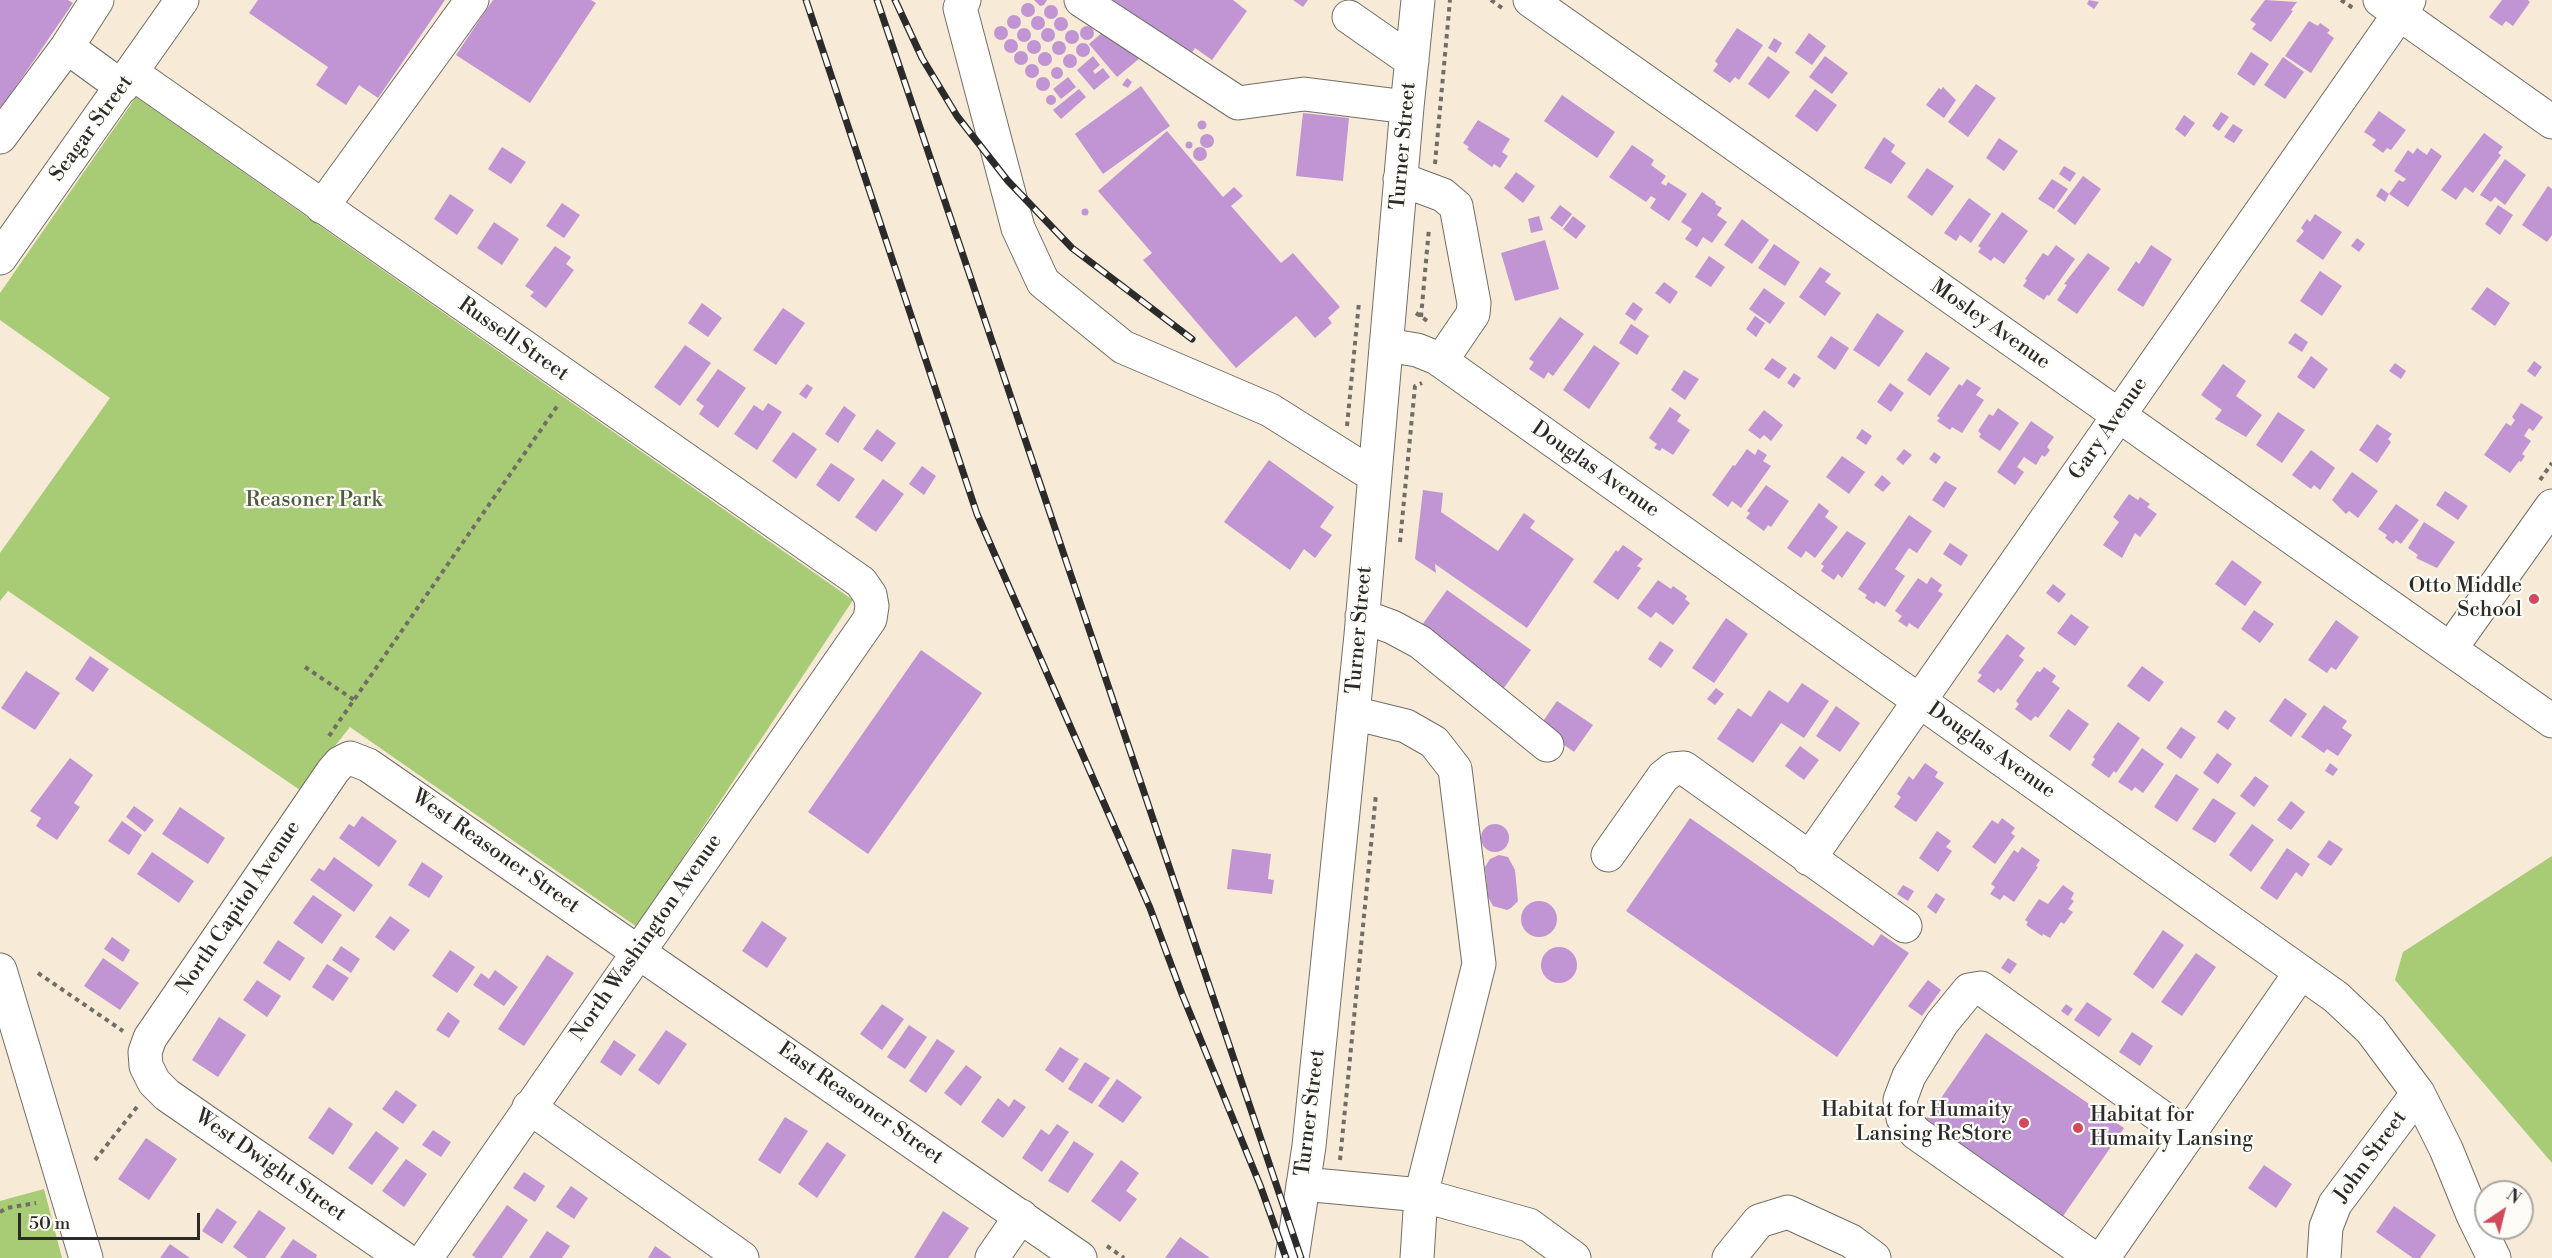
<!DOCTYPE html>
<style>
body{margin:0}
#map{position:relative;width:2552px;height:1258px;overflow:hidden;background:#f7ead7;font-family:"Libre Bodoni",serif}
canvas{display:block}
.north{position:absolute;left:2474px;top:1180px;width:60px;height:60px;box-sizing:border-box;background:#fdfcf7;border:2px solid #a9a8a5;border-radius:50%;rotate:35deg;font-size:16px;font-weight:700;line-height:24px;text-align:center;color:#2b2b2b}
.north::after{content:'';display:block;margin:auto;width:21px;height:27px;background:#d1495b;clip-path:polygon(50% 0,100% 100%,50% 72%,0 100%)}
.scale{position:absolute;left:18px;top:1213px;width:182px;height:27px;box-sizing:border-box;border:3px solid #2b2b2b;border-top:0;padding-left:8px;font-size:18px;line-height:21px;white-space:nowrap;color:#2b2b2b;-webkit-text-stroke:4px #fdfcf7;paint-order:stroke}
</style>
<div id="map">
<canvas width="2552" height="1258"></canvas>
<div class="north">N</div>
<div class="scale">50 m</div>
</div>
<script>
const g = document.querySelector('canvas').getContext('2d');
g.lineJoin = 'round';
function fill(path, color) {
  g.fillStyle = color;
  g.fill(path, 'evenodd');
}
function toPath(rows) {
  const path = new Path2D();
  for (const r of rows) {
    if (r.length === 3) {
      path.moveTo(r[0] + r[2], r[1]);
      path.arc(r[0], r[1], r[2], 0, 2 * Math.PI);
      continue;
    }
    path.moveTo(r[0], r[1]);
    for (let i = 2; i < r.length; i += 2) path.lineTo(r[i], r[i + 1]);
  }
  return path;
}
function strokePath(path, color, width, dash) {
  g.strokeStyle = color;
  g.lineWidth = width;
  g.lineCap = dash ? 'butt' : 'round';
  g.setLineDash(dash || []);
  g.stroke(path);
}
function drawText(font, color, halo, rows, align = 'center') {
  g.font = font + ' "Libre Bodoni",serif';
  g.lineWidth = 4.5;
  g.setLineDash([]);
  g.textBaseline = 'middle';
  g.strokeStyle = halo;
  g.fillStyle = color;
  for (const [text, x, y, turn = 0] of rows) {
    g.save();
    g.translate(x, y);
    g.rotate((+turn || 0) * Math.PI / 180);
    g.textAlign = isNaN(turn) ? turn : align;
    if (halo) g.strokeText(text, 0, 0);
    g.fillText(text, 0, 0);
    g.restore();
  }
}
fill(toPath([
 [136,97,853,600,637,927,350,727,300,790,8,591,0,601,0,553,110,398,0,320,0,293],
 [2552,856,2552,1163,2395,980,2403,952],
 [44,1189,62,1258,0,1258,0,1201]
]), '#a8cb75');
fill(toPath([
 [0,0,68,0,73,3,0,110],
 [258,0,445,0,378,98,359,85,346,105,316,85,328,67,249,13],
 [493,0,591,0,596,3,530,103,456,55],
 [1034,0,1047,0,1044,5,1040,6],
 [1109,0,1233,0,1247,11,1212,60,1195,48,1189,57],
 [1293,0,1308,0,1303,7],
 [2089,0,2099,2,2094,9,2087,4],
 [2265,0,2297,2,2291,10,2293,11,2271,42,2252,29,2256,24,2250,20],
 [2502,0,2528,0,2530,2,2513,26,2506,21,2502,26,2489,17],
 [1028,10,7],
 [1051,12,7],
 [1014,22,7],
 [1038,23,7],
 [1061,24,7],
 [2309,21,2318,26,2320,23,2330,30,2327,33,2334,38,2311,73,2285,56],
 [1111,25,1140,58,1117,77,1089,44],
 [1001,33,7],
 [1087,33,7],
 [1737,28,1763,45,1739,80,1735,77,1730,83,1713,71,1718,64,1715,61],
 [1048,35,7],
 [1024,35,7],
 [1072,37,7],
 [1809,33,1826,46,1812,65,1795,53],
 [1774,38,1782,43,1776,53,1768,48],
 [1011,46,7],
 [1034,47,7],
 [1059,48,7],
 [1083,50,7],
 [1021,58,7],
 [2251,52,2269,64,2254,86,2237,74],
 [1045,59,7],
 [1070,61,7],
 [1093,56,1100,65,1093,71,1095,74,1103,68,1110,77,1094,90,1077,70],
 [1768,56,1790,72,1769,99,1748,84],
 [1825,56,1848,73,1832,94,1809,77],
 [2283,57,2304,72,2285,99,2264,85],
 [1032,71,7],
 [1057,73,6],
 [1068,77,1076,87,1061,99,1053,89],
 [1043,84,7],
 [1127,78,1132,82,1128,88,1122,85],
 [1976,84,1996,98,1968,137,1948,122],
 [1141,86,1170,126,1103,174,1075,134],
 [1943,87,1956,100,1944,118,1926,105,1939,88,1941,90],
 [1079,89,1086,97,1061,119,1053,110],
 [1815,89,1837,105,1817,132,1795,116],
 [1562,95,1615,132,1597,158,1544,121],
 [1051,100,5],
 [2379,111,2406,130,2391,150,2387,148,2383,153,2372,145,2376,140,2364,132],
 [2221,112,2229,117,2219,131,2212,126],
 [1303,113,1349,118,1343,181,1296,176],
 [2184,115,2195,123,2185,137,2175,129],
 [1478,120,1510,139,1502,152,1508,156,1500,168,1494,164,1492,167,1467,149,1469,147,1463,143],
 [1202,125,4.5],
 [2233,124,2243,130,2234,143,2224,137],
 [1167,131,1223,197,1234,187,1243,196,1231,206,1281,263,1293,253,1340,307,1328,318,1332,323,1315,338,1296,316,1236,368,1143,260,1152,253,1098,191],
 [2484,133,2503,147,2498,153,2501,155,2473,193,2465,187,2456,200,2441,190],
 [1207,141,7],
 [1884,137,1895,145,1891,152,1906,163,1891,184,1864,168],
 [1999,138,2018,151,2004,171,1986,158],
 [1189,145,3.5],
 [1632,145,1654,160,1651,165,1666,176,1661,183,1666,186,1668,182,1687,194,1669,221,1650,208,1656,199,1651,196,1646,202,1609,177],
 [502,147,526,162,511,184,488,169],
 [1200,154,7],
 [2417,148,2427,155,2431,148,2442,156,2408,207,2389,194,2385,202,2376,196,2381,188,2389,194,2399,180,2403,182,2406,179,2394,171,2408,150,2413,154],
 [2505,159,2526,175,2505,205,2495,197,2491,202,2480,195],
 [2064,166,2076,173,2070,182,2059,174],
 [1927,168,1954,186,1932,216,1907,197],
 [1516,172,1535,186,1523,203,1504,188],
 [2083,176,2101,189,2075,225,2057,211],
 [2052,179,2068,189,2054,209,2038,199],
 [2548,186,2552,189,2552,235,2547,242,2522,225],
 [1702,192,1716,202,1715,204,1722,208,1717,215,1727,222,1712,243,1703,237,1697,247,1685,239,1692,229,1681,222],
 [450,194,474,210,457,235,434,219],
 [1969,198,1991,214,1971,243,1960,235,1956,241,1944,233],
 [562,203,580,215,564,238,546,226],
 [1560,205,1572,214,1562,227,1550,218],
 [2498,205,2513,215,2500,235,2485,224],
 [1085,212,3.5],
 [2002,212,2028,231,2004,264,1994,257,1991,261,1978,252,1981,248,1978,246],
 [2315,214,2342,232,2323,260,2296,241,2304,231,2301,228,2307,219,2310,222],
 [1539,216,1543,230,1531,233,1528,219],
 [1573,216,1586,226,1576,239,1563,229],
 [1742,219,1769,240,1752,264,1724,245],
 [494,222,519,239,502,265,477,248],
 [2357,238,2365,244,2359,252,2351,246],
 [1545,240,1559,289,1515,301,1501,253],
 [1774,244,1800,262,1785,286,1758,268],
 [2056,245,2075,259,2049,296,2047,295,2044,300,2023,286,2027,280,2025,279,2043,253,2048,256],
 [2151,245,2172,259,2143,307,2117,290,2136,261,2139,264],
 [555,246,571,257,566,264,574,270,546,308,530,296,534,292,525,286],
 [2088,253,2110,268,2077,314,2057,300,2067,285,2064,284],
 [1709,256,1725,267,1711,287,1695,277],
 [1820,267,1831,274,1825,282,1841,293,1825,316,1799,297],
 [2320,271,2342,286,2322,316,2300,301],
 [1664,282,1678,292,1670,304,1655,293],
 [2487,287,2510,303,2495,326,2471,309],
 [1764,288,1785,303,1770,324,1749,309],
 [1633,302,1643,309,1635,321,1625,314],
 [702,303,722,318,708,337,688,323],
 [783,308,805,323,776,365,753,350],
 [1877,313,1904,331,1879,367,1853,350],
 [1755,316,1765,323,1756,337,1746,329],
 [1560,317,1584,334,1553,376,1548,372,1544,379,1529,369,1534,362,1529,359],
 [1631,324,1649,336,1637,355,1619,343],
 [2295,333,2308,342,2302,352,2288,343],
 [1831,336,1849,348,1835,370,1817,357],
 [685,345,711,363,680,406,654,387],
 [1594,345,1620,363,1589,409,1563,390],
 [1926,352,1950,368,1930,396,1907,380],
 [2311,356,2328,369,2314,389,2297,377],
 [1772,358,1787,368,1779,379,1764,369],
 [2534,361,2542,367,2535,377,2527,371],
 [2395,363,2406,371,2401,379,2389,371],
 [2223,364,2246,381,2236,396,2262,415,2246,437,2215,419,2222,410,2201,395],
 [718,369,746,388,718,428,699,414,704,406,696,400],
 [1684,370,1699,379,1685,400,1671,390],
 [1794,373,1801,378,1794,388,1787,383],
 [1967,379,1981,388,1976,395,1984,400,1962,433,1952,427,1950,430,1937,421,1940,418,1937,416,1959,384,1962,386],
 [1890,383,1904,393,1891,412,1877,402],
 [807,384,813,388,806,399,799,394],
 [768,403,782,412,757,450,734,434,754,405,763,411],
 [2521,403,2543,417,2533,431,2529,428,2524,436,2531,441,2522,454,2525,456,2521,462,2519,461,2510,473,2484,455,2506,423,2511,426,2515,420,2512,417],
 [844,406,856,415,838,443,825,434],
 [1670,407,1681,415,1677,421,1690,430,1673,455,1662,448,1660,451,1654,448,1657,444,1649,438],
 [1998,408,2019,423,2000,451,1979,437,1981,434,1978,431,1989,414,1993,416],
 [1764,410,1783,425,1771,441,1764,435,1760,439,1748,430],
 [2278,412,2305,430,2282,463,2256,445],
 [2031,421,2054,437,2047,447,2050,450,2045,457,2042,455,2036,465,2024,457,2017,467,2024,472,2015,485,1997,472],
 [2377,424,2392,434,2388,439,2391,442,2377,463,2359,450],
 [877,429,896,443,882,462,863,449],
 [1862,429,1872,436,1866,445,1856,438],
 [793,432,817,449,796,479,772,461],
 [1747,449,1755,455,1758,449,1767,455,1763,461,1771,466,1741,508,1732,501,1728,507,1712,495,1733,465,1735,466],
 [1904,449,1912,455,1903,465,1896,459],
 [2311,450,2335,468,2320,490,2314,485,2311,489,2292,475],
 [1934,452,1941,457,1936,464,1929,459],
 [1842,456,1865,472,1849,494,1826,477],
 [1269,460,1334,507,1320,527,1332,535,1315,558,1304,549,1290,570,1224,522],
 [831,463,855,479,839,502,816,485],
 [922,466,936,476,924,495,909,484],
 [2352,472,2378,491,2358,518,2349,511,2346,514,2332,500],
 [1882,475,1891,483,1883,492,1874,485],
 [883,479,904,494,876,532,855,517],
 [1945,481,1957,488,1944,508,1932,500],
 [1766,485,1789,501,1771,527,1768,525,1764,531,1746,518,1750,513,1747,511],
 [1423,490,1443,493,1441,512,1498,551,1524,513,1535,521,1530,528,1574,559,1527,628,1435,564,1436,573,1415,559],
 [2445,491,2468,506,2458,520,2436,505],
 [2129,494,2138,500,2140,497,2150,504,2147,507,2157,514,2140,537,2135,533,2122,558,2103,545,2119,522,2113,517],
 [1819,503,1829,511,1825,517,1838,527,1815,558,1806,551,1801,558,1787,548],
 [2396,504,2419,520,2401,544,2396,540,2393,544,2385,538,2387,535,2378,529],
 [1909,515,1932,531,1917,553,1909,548,1895,569,1905,576,1885,607,1876,601,1874,604,1865,598,1867,595,1858,589],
 [2424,522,2455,542,2437,568,2416,558,2418,555,2408,548],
 [1847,531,1866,543,1842,578,1838,574,1834,580,1821,571,1824,566,1821,564],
 [1950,543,1968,555,1961,566,1943,554],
 [1623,545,1643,559,1637,566,1641,568,1618,600,1593,582,1616,550,1618,552],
 [2232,560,2262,582,2245,606,2215,584],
 [1931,577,1942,585,1938,591,1943,594,1918,629,1909,623,1907,627,1898,621,1902,616,1895,611,1918,578,1927,584],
 [1658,580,1671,589,1673,586,1687,596,1685,599,1690,603,1673,625,1656,612,1651,618,1637,608],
 [2053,584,2066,594,2059,603,2046,593],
 [1447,590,1531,650,1501,692,1417,632],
 [2254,610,2274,624,2260,643,2241,629],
 [2071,614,2089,627,2075,646,2057,633],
 [1726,618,1748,634,1714,683,1692,668],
 [2336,620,2359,637,2336,670,2331,667,2327,673,2308,660],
 [2007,634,2025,648,2019,656,2024,660,2001,691,1998,688,1994,693,1977,681,1982,675,1978,673],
 [1660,641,1674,650,1661,668,1648,659],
 [921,650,982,693,868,854,808,812],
 [90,656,109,669,93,692,75,679],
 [2142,666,2164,682,2149,702,2127,686],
 [2044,667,2056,676,2052,682,2060,688,2038,718,2035,716,2031,721,2015,709,2019,704,2016,701,2037,671,2040,672],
 [26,671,60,693,35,730,1,708],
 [1802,683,1829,701,1804,738,1781,723,1753,763,1717,739,1738,708,1751,717,1769,690,1788,703],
 [1716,688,1724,694,1715,705,1707,699],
 [2285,698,2307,714,2291,737,2269,721],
 [1557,701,1593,725,1574,752,1539,727],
 [2324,705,2347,721,2342,728,2352,735,2338,756,2327,749,2324,753,2301,737],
 [1836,706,1860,723,1840,752,1816,736],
 [2068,709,2089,724,2070,751,2049,736],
 [2225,710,2236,718,2228,730,2217,722],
 [2118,722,2140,738,2116,773,2114,771,2109,778,2091,765,2095,759,2093,757],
 [2181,727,2196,737,2181,759,2166,748],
 [1800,746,1819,760,1804,780,1785,766],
 [2142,748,2164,764,2143,793,2135,787,2132,791,2118,782],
 [2217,753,2232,764,2218,784,2203,773],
 [70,758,93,775,74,803,80,807,57,840,36,826,41,818,30,811],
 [1925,763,1938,772,1935,777,1944,783,1916,822,1894,807,1901,797,1897,794,1909,776,1913,780],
 [2330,763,2338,769,2333,776,2325,771],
 [2176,774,2199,789,2177,822,2154,807],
 [2255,776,2269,786,2254,807,2240,796],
 [2213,798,2236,813,2215,843,2192,829],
 [2291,801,2305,812,2291,830,2277,820],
 [134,806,154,820,145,832,126,817],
 [180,807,225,838,208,864,162,834],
 [362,816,397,841,379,867,339,838,349,824,354,827],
 [1690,818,1873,946,1881,934,1909,953,1837,1057,1626,911],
 [2002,818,2015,828,2011,833,2015,836,1995,864,1972,847,1992,820,1998,824],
 [122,821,142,835,129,855,108,841],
 [1495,838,14],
 [2252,824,2274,840,2251,872,2229,855],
 [1937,831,1951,841,1946,847,1952,851,1938,872,1919,858],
 [2329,840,2343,849,2331,866,2317,857],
 [2022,847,2040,860,2036,866,2038,867,2014,902,2004,895,2000,900,1990,894,1995,887,1991,884,2014,850,2018,853],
 [2287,848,2310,864,2302,877,2296,872,2277,900,2260,888],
 [1232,849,1271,854,1268,879,1274,880,1272,894,1227,889],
 [152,852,194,881,179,903,137,874],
 [1499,855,1508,857,1515,870,1518,901,1511,908,1507,910,1493,906,1488,897,1485,867,1490,859],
 [334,857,373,885,354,912,310,880,319,868,324,871],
 [422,862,443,876,429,898,408,885],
 [1903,885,1914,891,1908,901,1897,894],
 [2063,885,2074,893,2071,899,2074,901,2068,909,2073,912,2064,924,2061,922,2050,938,2043,934,2042,936,2026,925,2028,922,2025,920,2039,899,2048,904],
 [1936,893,1945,899,1936,914,1927,907],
 [313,895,342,915,322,944,293,923],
 [1539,919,18],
 [390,916,410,930,394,951,375,937],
 [762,921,787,938,767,968,742,951],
 [2163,930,2184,945,2153,989,2133,974],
 [112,937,130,950,123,962,104,949],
 [278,940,305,958,290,981,263,963],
 [341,946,360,959,351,973,332,960],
 [1559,965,18],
 [450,950,475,967,457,993,432,976],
 [2196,953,2216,967,2182,1016,2161,1002],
 [547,955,574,973,524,1046,498,1029],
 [103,958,139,983,120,1010,84,986],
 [2008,958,2017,964,2010,974,2001,968],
 [327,964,349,978,333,1001,312,987],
 [495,970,518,987,504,1006,473,985,481,973,489,979],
 [257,980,281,996,267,1017,243,1000],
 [1928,980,1941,990,1922,1016,1908,1006],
 [2087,1002,2112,1019,2099,1037,2074,1020],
 [882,1004,904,1019,882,1050,860,1034],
 [2066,1004,2073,1009,2068,1016,2061,1011],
 [448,1012,460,1021,449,1038,436,1030],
 [219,1017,246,1035,218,1077,192,1060],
 [909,1025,927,1037,905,1069,887,1057],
 [666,1030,687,1044,659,1085,638,1070],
 [2132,1032,2153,1046,2140,1066,2119,1052],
 [1986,1033,2124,1128,2061,1219,1923,1124],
 [937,1039,955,1051,926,1093,909,1081],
 [614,1040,636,1055,621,1076,600,1062],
 [1060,1047,1079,1059,1063,1083,1045,1070],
 [1085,1062,1110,1078,1092,1104,1068,1089],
 [966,1065,982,1077,961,1106,944,1093],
 [1117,1079,1142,1097,1123,1123,1098,1106],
 [396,1090,417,1105,403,1124,382,1109],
 [998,1098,1009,1107,1014,1099,1026,1107,1003,1138,981,1122],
 [329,1107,353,1124,333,1155,308,1138],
 [785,1117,808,1131,780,1174,758,1160],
 [1057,1124,1069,1132,1042,1172,1022,1158,1041,1129,1049,1135],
 [433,1130,451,1142,441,1157,422,1145],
 [376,1131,399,1148,372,1185,348,1168],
 [146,1138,177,1159,149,1200,118,1179],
 [1074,1141,1094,1154,1068,1193,1048,1181],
 [827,1142,846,1155,817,1198,798,1184],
 [406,1159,427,1174,404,1207,382,1191],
 [1121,1160,1139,1173,1126,1191,1137,1199,1120,1222,1091,1201],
 [2264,1165,2292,1184,2276,1208,2248,1188],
 [524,1172,545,1186,535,1202,513,1188],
 [571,1186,588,1198,574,1219,556,1207],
 [507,1205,528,1220,502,1258,476,1258,472,1255],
 [2394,1206,2436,1235,2420,1258,2413,1258,2376,1232],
 [217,1208,237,1222,222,1244,202,1231],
 [259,1210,286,1228,265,1258,248,1258,233,1247],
 [943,1211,969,1228,948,1258,914,1258],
 [547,1231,570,1246,562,1258,529,1258],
 [1180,1237,1210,1258,1165,1258],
 [293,1239,317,1255,316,1258,280,1258],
 [170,1244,190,1258,160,1258],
 [655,1246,672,1258,648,1258]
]), '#c195d3');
const minor = toPath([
 [964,0,960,8,1018,228,1043,282,1123,347,1270,410,1373,475],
 [1081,0,1238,103,1304,94,1407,107],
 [1530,0,2552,721],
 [2380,0,2552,122],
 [1349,17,1412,61],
 [67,47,97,0],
 [132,73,861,582,870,595,872,606,870,619,426,1258],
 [0,137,67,47,122,87],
 [1400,179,1443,195,1456,206,1474,303,1473,314,1441,361],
 [322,207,472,0],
 [0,258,182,0],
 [1386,345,1417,350,1437,358,2336,997,2371,1030,2418,1093,2446,1149,2473,1215,2494,1258],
 [1362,616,1392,627,1420,642,1547,745],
 [2451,648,2552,506],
 [1353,713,1406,726,1434,742,1455,769,1479,964,1421,1195,1417,1258],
 [1608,855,1663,777,1673,769,1684,768,1905,926],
 [1809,859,2409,0],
 [529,1107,742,1258],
 [1303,1184,1421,1195,1529,1225,1574,1258],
 [403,1258,167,1095,154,1082,146,1066,145,1052,150,1038,333,771,340,763,350,758,368,765,1080,1258],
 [992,1258,1021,1216],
 [1292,1258,1309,1146,1361,635,1407,107,1418,0],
 [1729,1258,1759,1221,1788,1212,1851,1241,1874,1258],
 [2093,1258,1916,1133,1903,1118,1900,1100,1909,1076,1942,1023,1969,990,1981,988,2188,1136],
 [2103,1258,2301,972],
 [2324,1258,2326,1227,2335,1204,2418,1093]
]);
const major = toPath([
 [0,970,86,1258]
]);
strokePath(minor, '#726e67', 35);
strokePath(major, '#726e67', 35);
strokePath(toPath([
 [1491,0,1502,8],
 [2341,0,2353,8],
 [1435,164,1450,0],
 [1416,313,1430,323],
 [1421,317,1429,228],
 [1347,426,1359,302],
 [2540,480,2552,463],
 [1400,542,1415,386,1422,383],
 [305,667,354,700],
 [329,736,558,405],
 [38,973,123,1031],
 [95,1160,137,1107],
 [1340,1160,1376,794],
 [0,1212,7,1208,36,1203],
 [1107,1246,1124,1258]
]), '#726e67', 4, [4.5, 4.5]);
strokePath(minor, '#fff', 33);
strokePath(major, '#fff', 33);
const rail = toPath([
 [806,0,977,514,1150,908,1182,994,1260,1185,1286,1258],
 [877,0,1301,1258],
 [895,0,922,58,957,116,1008,181,1072,248,1192,339]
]);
strokePath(rail, '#2b2b2b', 7);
strokePath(rail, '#fdfcf7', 4.5, [14]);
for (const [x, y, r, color] of [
 [2534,599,6,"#d1495b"],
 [2024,1123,6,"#d1495b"],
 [2078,1128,6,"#d1495b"]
]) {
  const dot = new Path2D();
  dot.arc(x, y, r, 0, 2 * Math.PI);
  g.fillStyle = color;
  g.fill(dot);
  strokePath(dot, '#fdfcf7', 2);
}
drawText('21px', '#2b2b2b', '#fdfcf7', [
 ["Seagar Street",92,129,-54],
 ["Turner Street",1404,146,-85],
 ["Mosley Avenue",1990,325,35],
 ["Russell Street",513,340,35],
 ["Gary Avenue",2109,429,-55],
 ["Douglas Avenue",1595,470,35],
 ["Turner Street",1360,630,-85],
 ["Douglas Avenue",1991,751,35],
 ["West Reasoner Street",495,852,35],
 ["North Capitol Avenue",239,908,-56],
 ["North Washington Avenue",647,938,-55],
 ["East Reasoner Street",860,1104,35],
 ["Turner Street",1311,1113,-83],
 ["John Street",2371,1157,-54],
 ["West Dwight Street",270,1166,35]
]);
drawText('21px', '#505b41', '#fdfcf7', [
 ["Reasoner Park",314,501]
]);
drawText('21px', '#2b2b2b', '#fdfcf7', [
 ["Otto Middle",2522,587],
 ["School",2522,611],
 ["Habitat for Humaity",2012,1111],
 ["Lansing ReStore",2012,1135],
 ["Habitat for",2090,1116,"left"],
 ["Humaity Lansing",2090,1140,"left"]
], 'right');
</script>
